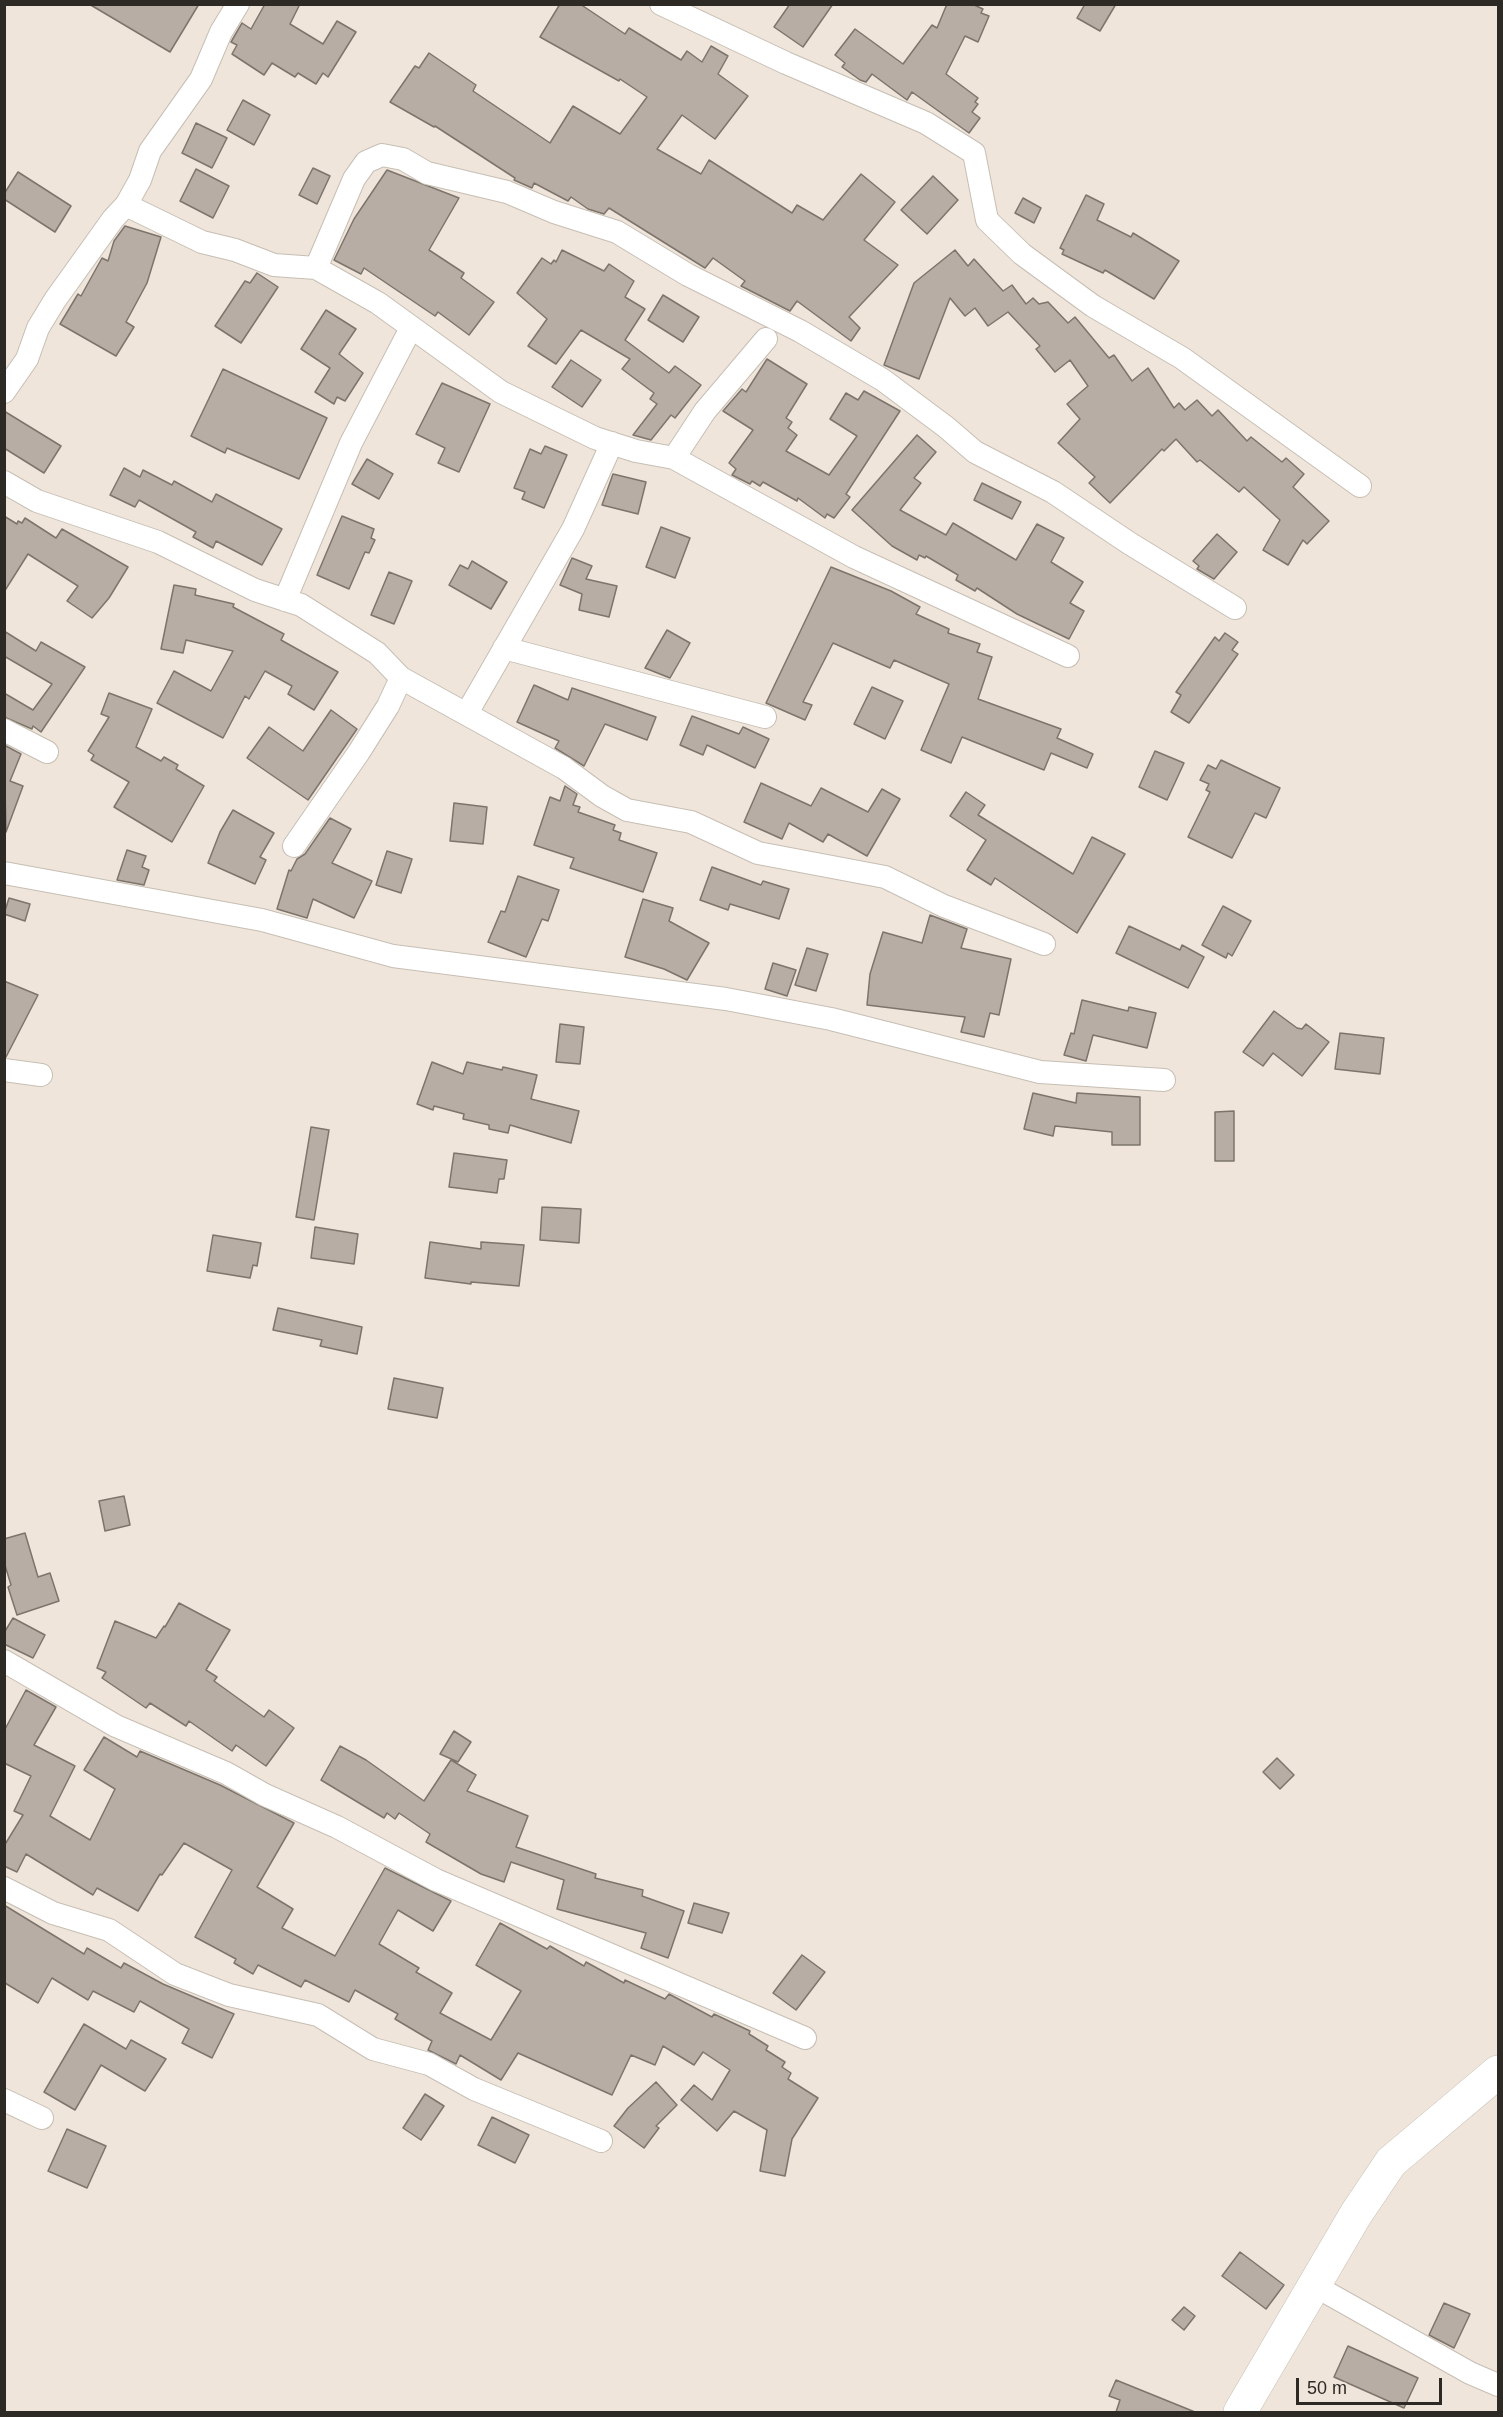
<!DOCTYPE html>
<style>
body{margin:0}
#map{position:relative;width:1503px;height:2417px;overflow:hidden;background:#efe5db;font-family:Arial,sans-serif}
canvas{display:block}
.frame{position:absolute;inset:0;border:6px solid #2d2925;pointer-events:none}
.scale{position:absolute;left:1296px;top:2378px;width:146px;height:27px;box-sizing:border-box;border:3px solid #2d2925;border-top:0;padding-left:8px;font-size:18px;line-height:21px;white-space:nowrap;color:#2d2925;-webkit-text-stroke:4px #efe5db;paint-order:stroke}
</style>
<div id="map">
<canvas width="1503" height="2417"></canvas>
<div class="frame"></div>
<div class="scale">50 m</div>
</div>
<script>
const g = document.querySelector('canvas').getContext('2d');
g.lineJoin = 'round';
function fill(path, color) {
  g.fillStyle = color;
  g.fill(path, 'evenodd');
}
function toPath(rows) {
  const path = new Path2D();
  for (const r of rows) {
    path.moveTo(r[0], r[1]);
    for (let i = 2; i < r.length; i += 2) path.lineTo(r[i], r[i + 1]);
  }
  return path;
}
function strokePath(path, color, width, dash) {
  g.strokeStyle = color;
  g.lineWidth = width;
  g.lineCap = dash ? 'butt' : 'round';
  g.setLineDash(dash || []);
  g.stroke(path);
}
const building = toPath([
 [89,4,199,4,170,52,89,4],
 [265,4,300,4,290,24,323,44,337,21,356,32,328,77,323,73,316,84,298,73,295,77,272,63,264,75,232,54,237,45,231,42,242,23,251,29,265,4],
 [560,4,580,4,625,34,629,28,681,60,687,51,702,62,711,46,728,56,718,74,748,96,715,139,682,115,657,149,701,174,709,160,792,213,797,205,823,220,861,174,895,202,864,240,898,265,849,317,860,328,851,341,797,301,790,311,741,286,745,281,713,258,705,268,609,208,604,214,588,209,571,197,568,201,534,183,532,188,514,180,515,178,435,126,434,127,390,102,415,66,419,68,429,53,476,85,473,91,550,143,573,106,620,134,647,97,620,79,619,81,540,37,560,4],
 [790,4,833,4,803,47,774,27,790,4],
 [947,4,972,4,983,9,981,13,989,16,978,42,965,36,946,74,978,98,975,102,978,104,972,112,980,118,969,133,912,92,907,100,872,74,866,82,860,80,842,67,845,63,835,55,855,29,903,64,932,25,937,28,947,4],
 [1085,4,1116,4,1100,31,1077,18,1085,4],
 [243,100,270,115,254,145,227,130,243,100],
 [196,123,227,138,212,168,182,153,196,123],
 [313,168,330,176,317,204,299,195,313,168],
 [196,169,229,186,213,218,180,201,196,169],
 [387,170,459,198,429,250,464,273,461,278,494,302,469,335,438,312,435,316,364,268,361,274,334,260,354,219,387,170],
 [18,172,71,206,55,232,4,199,4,194,18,172],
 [933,176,958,200,927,234,901,210,933,176],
 [1086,195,1104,204,1097,220,1131,237,1133,233,1179,261,1154,299,1105,270,1103,273,1062,254,1064,250,1060,248,1086,195],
 [1023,198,1041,208,1034,223,1015,213,1023,198],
 [125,226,161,237,147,283,126,322,134,327,116,356,60,324,78,294,81,296,102,258,108,261,114,241,125,226],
 [562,250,604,271,609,264,634,281,625,297,645,309,625,340,669,373,675,366,701,385,675,418,671,415,651,440,633,435,657,404,650,399,654,393,622,369,630,359,581,330,556,364,528,346,547,319,517,293,542,258,551,264,554,260,556,262,562,250],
 [955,250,968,266,974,259,1003,291,1012,285,1026,304,1033,298,1039,304,1048,302,1068,323,1075,317,1109,358,1114,355,1132,381,1148,368,1174,408,1179,403,1185,410,1197,400,1212,416,1218,410,1247,441,1251,437,1282,462,1286,458,1304,474,1293,487,1329,521,1307,544,1303,540,1288,565,1263,550,1280,520,1244,487,1239,492,1200,460,1197,462,1176,439,1164,451,1162,449,1110,503,1089,483,1095,477,1058,443,1080,419,1067,404,1088,386,1070,360,1055,372,1036,349,1040,346,1008,312,988,326,975,308,965,316,950,298,919,379,884,365,914,283,955,250],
 [257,273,278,287,241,343,215,326,245,281,250,283,257,273],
 [663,295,699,317,683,342,648,320,663,295],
 [326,310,356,329,339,354,363,373,345,401,337,397,334,404,315,392,330,368,301,349,326,310],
 [767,359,807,384,786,418,792,422,788,428,797,435,786,451,829,475,857,436,830,419,846,393,858,400,864,391,900,411,846,494,850,497,834,518,827,514,825,518,798,498,797,501,763,482,760,486,752,481,750,484,732,475,736,469,729,463,753,430,723,411,742,389,746,392,767,359],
 [571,360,601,380,582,407,552,387,571,360],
 [223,369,327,418,299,479,227,448,225,453,191,436,223,369],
 [442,383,490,404,459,472,438,463,445,448,416,434,442,383],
 [4,411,61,446,44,473,4,448,4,411],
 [917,435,936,452,914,478,921,483,900,510,946,535,953,523,1016,560,1037,524,1064,538,1051,562,1083,582,1070,603,1084,611,1069,639,1017,614,977,588,975,591,956,580,958,575,926,556,925,558,919,555,917,560,892,546,852,510,917,435],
 [545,446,567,455,544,508,522,499,525,492,514,488,530,449,541,454,545,446],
 [367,459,393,474,379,499,352,484,367,459],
 [124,468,140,477,143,470,172,485,174,481,212,502,216,494,282,529,262,565,216,541,213,548,193,537,196,532,139,500,135,507,110,495,124,468],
 [613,474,646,482,638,514,602,505,613,474],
 [982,483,1021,502,1012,519,974,500,982,483],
 [4,516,17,524,18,521,22,523,25,518,56,538,62,529,128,567,109,598,92,618,67,601,78,586,28,554,4,592,4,516],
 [342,516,374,529,371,538,375,540,369,553,365,552,349,589,317,575,342,516],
 [661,527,690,538,675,578,646,567,661,527],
 [1217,534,1237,552,1214,579,1197,569,1199,566,1193,561,1217,534],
 [572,558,592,566,586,579,617,586,609,617,579,610,582,594,560,585,572,558],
 [472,561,507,582,491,609,449,585,460,565,468,569,472,561],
 [831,567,891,591,920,607,916,614,949,629,948,633,980,644,977,652,992,657,978,699,1061,729,1057,738,1093,754,1087,768,1051,753,1044,770,962,737,951,763,921,750,949,684,894,660,890,668,833,643,803,702,812,705,805,720,766,703,831,567],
 [389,572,412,581,394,624,371,615,389,572],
 [174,585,196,589,195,595,234,604,233,607,284,634,281,640,338,672,314,710,288,694,292,686,265,671,249,699,245,696,223,738,157,703,174,671,211,691,233,651,186,640,183,653,161,649,174,585],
 [667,630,690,643,670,678,645,668,667,630],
 [4,631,36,651,41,642,85,667,41,732,33,726,32,729,4,717,4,693,33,710,52,684,4,656,4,631],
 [1225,633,1238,642,1232,650,1238,654,1189,723,1171,712,1181,695,1176,692,1215,637,1219,641,1225,633],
 [534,685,568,700,572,688,656,717,647,740,605,724,584,766,555,748,559,741,517,722,534,685],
 [872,687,903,701,885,739,854,724,872,687],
 [109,693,152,709,136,747,161,761,164,757,178,765,176,769,204,786,172,842,114,807,129,782,91,760,94,755,88,751,109,717,101,714,109,693],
 [331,710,357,729,308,800,247,758,269,727,303,751,331,710],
 [692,716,739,734,743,727,769,739,755,768,707,745,703,755,680,745,692,716],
 [4,745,21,754,10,781,23,786,6,832,4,745],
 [1155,751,1184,763,1167,800,1139,787,1155,751],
 [1221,760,1280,788,1266,818,1255,813,1232,858,1188,837,1210,792,1206,790,1209,784,1200,780,1208,765,1216,769,1221,760],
 [761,783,811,806,821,788,868,812,882,789,900,799,867,856,828,834,823,842,789,823,782,839,744,822,761,783],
 [565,786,577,794,573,805,580,807,578,812,615,825,613,830,621,833,619,840,657,853,643,892,570,868,574,858,534,845,550,797,560,801,565,786],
 [966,792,985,805,978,815,1073,874,1092,837,1125,854,1077,933,995,878,991,885,967,870,986,840,950,816,966,792],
 [454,803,487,807,483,844,450,841,454,803],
 [233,810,274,833,260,857,266,860,255,884,208,863,220,832,233,810],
 [330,818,351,829,332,863,372,881,354,918,313,899,307,918,277,909,289,870,291,871,297,859,305,854,330,818],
 [127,850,146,856,142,867,149,870,144,885,117,880,127,850],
 [387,851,412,859,401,893,376,885,387,851],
 [712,867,761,885,763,881,789,889,779,919,730,904,728,910,700,900,712,867],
 [518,876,559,890,548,921,542,919,526,957,488,942,501,911,505,912,518,876],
 [9,898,30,904,25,921,4,914,9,898],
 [643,899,673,908,669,921,709,943,687,980,664,969,625,957,643,899],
 [1223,906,1251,921,1232,956,1228,953,1226,958,1202,945,1223,906],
 [930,915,967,929,961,948,1011,959,999,1015,990,1013,984,1037,961,1032,965,1017,867,1005,870,974,883,932,922,943,930,915],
 [1129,926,1180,950,1182,945,1204,957,1188,988,1116,953,1129,926],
 [807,948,828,954,816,991,795,985,807,948],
 [773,963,796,970,787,996,765,989,773,963],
 [4,981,38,995,6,1057,4,1057,4,981],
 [1082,1000,1128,1011,1129,1007,1156,1013,1147,1048,1093,1035,1086,1061,1064,1055,1071,1033,1074,1034,1082,1000],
 [1274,1011,1297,1028,1302,1029,1306,1024,1329,1042,1302,1076,1273,1053,1263,1066,1243,1052,1274,1011],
 [560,1024,584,1027,580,1064,556,1062,560,1024],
 [1340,1033,1384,1038,1380,1074,1335,1069,1340,1033],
 [432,1062,463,1074,467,1062,502,1070,503,1067,537,1075,531,1099,579,1111,571,1143,510,1125,508,1133,489,1129,489,1125,463,1119,464,1114,434,1106,433,1110,417,1104,432,1062],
 [1033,1093,1076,1103,1077,1093,1140,1097,1140,1145,1112,1145,1112,1132,1055,1126,1053,1136,1024,1129,1033,1093],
 [1234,1111,1234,1161,1215,1161,1215,1112,1234,1111],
 [311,1127,329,1130,314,1220,296,1217,311,1127],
 [454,1153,507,1160,504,1179,499,1179,497,1193,449,1187,454,1153],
 [542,1207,581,1209,579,1243,540,1240,542,1207],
 [315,1227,358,1234,354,1264,311,1258,315,1227],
 [213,1235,261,1243,257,1266,253,1265,250,1278,207,1271,213,1235],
 [430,1242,481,1249,481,1242,524,1245,519,1286,471,1282,471,1284,425,1278,430,1242],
 [278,1308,362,1327,357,1354,320,1346,322,1340,273,1330,278,1308],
 [394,1378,443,1388,437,1418,388,1409,394,1378],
 [124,1496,130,1525,105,1531,99,1501,124,1496],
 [25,1533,38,1577,50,1573,59,1601,17,1615,8,1587,11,1585,4,1562,4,1539,25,1533],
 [179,1603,230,1630,206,1670,217,1677,214,1681,264,1717,269,1710,294,1728,266,1766,236,1745,232,1751,189,1721,186,1726,150,1703,146,1708,102,1678,106,1672,97,1668,115,1621,156,1638,164,1626,165,1627,179,1603],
 [13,1618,45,1635,33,1658,4,1644,4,1633,13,1618],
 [26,1690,56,1707,34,1745,75,1766,50,1816,90,1840,115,1789,84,1770,104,1737,137,1757,140,1751,220,1785,294,1823,257,1887,293,1909,282,1928,335,1956,385,1868,451,1901,433,1931,398,1910,379,1944,419,1968,416,1972,452,1993,440,2013,491,2040,521,1991,476,1965,500,1923,547,1949,550,1946,584,1966,586,1962,624,1983,625,1980,665,1999,669,1994,712,2017,714,2014,750,2031,749,2034,768,2046,766,2050,785,2062,782,2067,791,2073,788,2079,818,2098,792,2139,785,2176,760,2171,767,2130,734,2111,717,2131,681,2100,694,2085,712,2100,730,2070,703,2052,694,2065,663,2046,655,2065,631,2055,612,2095,518,2053,501,2080,460,2055,456,2064,428,2050,432,2041,395,2019,398,2014,355,1990,349,2002,305,1980,301,1987,258,1965,253,1974,234,1963,236,1959,195,1937,232,1870,184,1843,162,1875,160,1874,138,1911,97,1888,93,1895,26,1854,17,1872,4,1866,4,1846,23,1815,14,1811,31,1776,4,1763,4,1731,26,1690],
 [454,1731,471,1742,458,1762,440,1754,454,1731],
 [340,1746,366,1760,424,1801,451,1760,476,1775,467,1791,528,1816,516,1847,596,1874,595,1878,643,1890,642,1896,684,1911,668,1958,641,1948,646,1933,557,1909,564,1880,511,1862,504,1882,481,1874,426,1842,430,1834,399,1813,395,1819,387,1813,384,1818,321,1780,340,1746],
 [1277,1758,1294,1775,1280,1789,1263,1772,1277,1758],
 [694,1903,729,1913,722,1933,688,1923,694,1903],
 [4,1905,84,1954,87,1948,121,1968,124,1963,163,1984,234,2014,212,2058,182,2043,189,2029,140,2001,134,2012,93,1991,88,2000,52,1978,38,2003,5,1983,4,1905],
 [802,1955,825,1972,796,2010,773,1993,802,1955],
 [84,2024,126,2049,131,2040,166,2059,145,2091,101,2065,75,2110,44,2092,84,2024],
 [656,2082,677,2105,656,2126,659,2128,644,2148,614,2126,628,2108,656,2082],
 [425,2094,444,2106,421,2140,403,2128,425,2094],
 [492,2117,529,2135,515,2163,478,2145,492,2117],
 [67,2129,106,2146,87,2188,48,2171,67,2129],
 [1240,2252,1284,2285,1266,2309,1222,2276,1240,2252],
 [1444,2303,1470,2314,1454,2348,1429,2335,1444,2303],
 [1184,2307,1195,2316,1184,2330,1172,2320,1184,2307],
 [1348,2346,1418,2378,1404,2408,1334,2377,1348,2346],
 [1116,2380,1195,2412,1116,2412,1120,2400,1109,2396,1116,2380]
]);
fill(building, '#b7ada4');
strokePath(building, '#7d746b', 1.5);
const street = toPath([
 [661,4,786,63,926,123,974,153,987,220,1022,254,1093,306,1182,358,1360,486],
 [126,205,202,242,235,250,274,265,316,268,378,303,501,392,595,438,636,451,674,458,854,557,1068,656],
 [316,268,354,179,366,162,382,155,403,159,427,173,507,192,554,212,617,232,688,275,800,331,883,380,946,427,975,452,1053,492,1129,543,1235,608],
 [4,392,27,359,38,328,55,300,113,219,126,205,140,180,150,151,201,79,221,32,238,4],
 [674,458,705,411,766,339],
 [4,482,37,501,158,542,255,590,301,605,377,653,401,678,564,768,602,796,627,810,691,822,758,853,885,877,944,906,1044,944],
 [285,600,351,443,411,328],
 [504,648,765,717],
 [467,713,573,529,612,443],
 [4,730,47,752],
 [294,846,359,752,388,706,401,678],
 [4,873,262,920,393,956,726,999,831,1019,1040,1072,1164,1080],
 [4,1070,41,1075],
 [4,1661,116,1726,226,1773,265,1795,337,1827,436,1880,805,2038],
 [4,1888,53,1913,109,1930,175,1974,229,1995,318,2015,373,2049,429,2064,474,2089,601,2141],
 [4,2100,42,2118],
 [1315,2286,1470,2373,1498,2385]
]);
const secondary = toPath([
 [1240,2412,1356,2214,1391,2162,1498,2072]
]);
strokePath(street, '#c7beb4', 24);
strokePath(secondary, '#c7beb4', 34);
strokePath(street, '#fff', 22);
strokePath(secondary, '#fff', 33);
</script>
